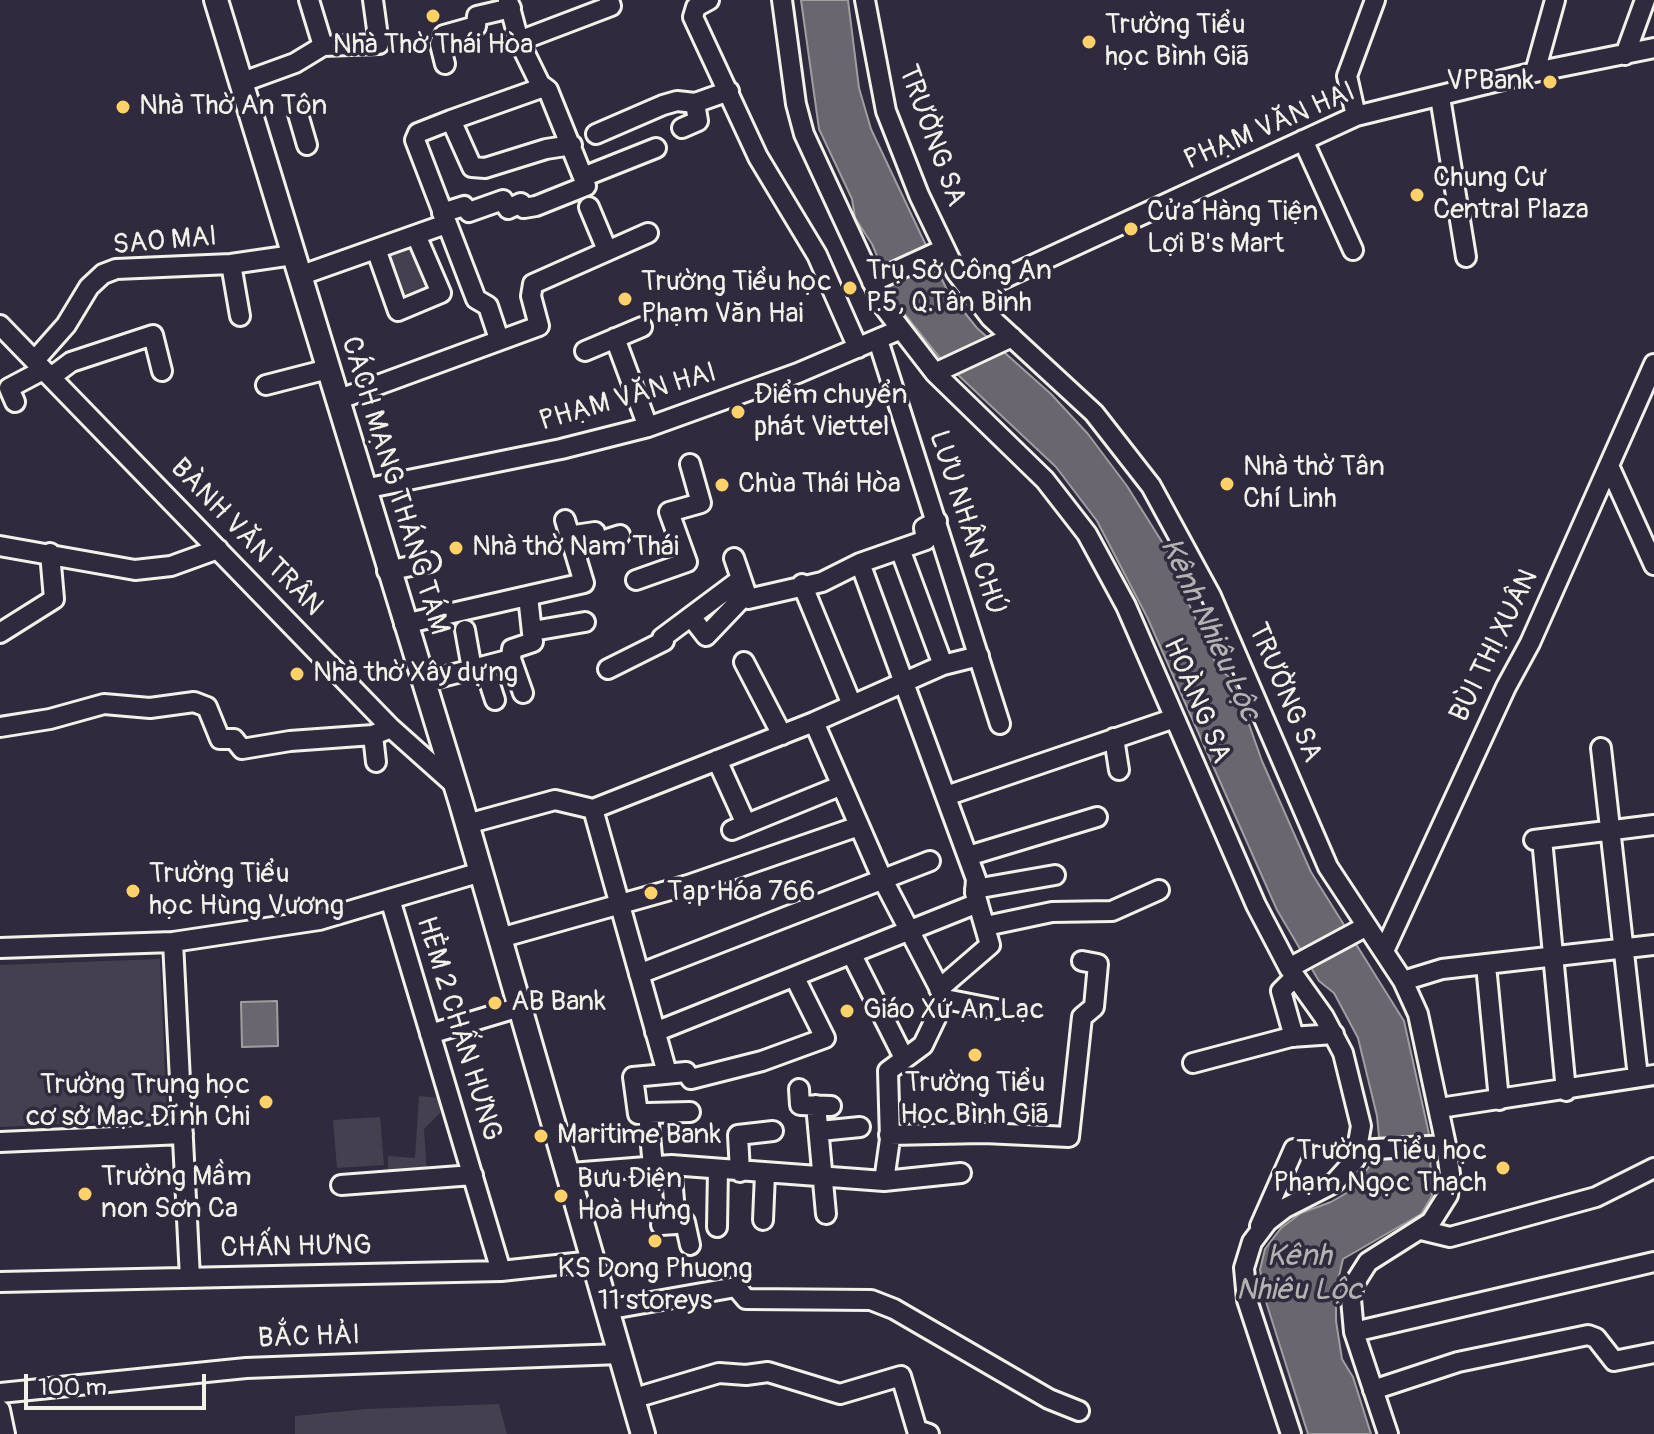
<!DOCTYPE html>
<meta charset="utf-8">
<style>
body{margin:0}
#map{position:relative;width:1654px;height:1434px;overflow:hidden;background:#2f2a3d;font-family:Pangolin,sans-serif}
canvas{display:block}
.scale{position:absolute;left:24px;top:1374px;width:182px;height:36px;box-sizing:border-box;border:4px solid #f4f1e8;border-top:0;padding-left:10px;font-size:24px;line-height:28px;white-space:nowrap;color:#f4f1e8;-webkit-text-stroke:6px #2f2a3d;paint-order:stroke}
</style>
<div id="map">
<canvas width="1654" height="1434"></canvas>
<div class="scale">100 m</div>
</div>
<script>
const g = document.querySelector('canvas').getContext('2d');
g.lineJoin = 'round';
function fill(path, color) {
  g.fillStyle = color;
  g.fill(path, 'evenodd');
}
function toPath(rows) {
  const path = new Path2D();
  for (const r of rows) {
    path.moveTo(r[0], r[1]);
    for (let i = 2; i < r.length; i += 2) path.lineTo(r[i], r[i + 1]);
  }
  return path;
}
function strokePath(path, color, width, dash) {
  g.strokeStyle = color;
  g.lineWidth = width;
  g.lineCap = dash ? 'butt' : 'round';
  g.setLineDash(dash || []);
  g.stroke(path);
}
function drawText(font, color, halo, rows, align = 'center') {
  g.font = font + ' Pangolin,sans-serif';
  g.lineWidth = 7;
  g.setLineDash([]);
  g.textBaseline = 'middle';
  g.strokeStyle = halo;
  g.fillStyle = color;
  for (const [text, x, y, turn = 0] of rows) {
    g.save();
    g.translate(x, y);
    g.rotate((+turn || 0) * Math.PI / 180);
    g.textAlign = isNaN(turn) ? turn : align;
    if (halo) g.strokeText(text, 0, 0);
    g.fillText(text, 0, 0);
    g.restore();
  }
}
fill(toPath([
 [416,242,435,291,394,307,376,260],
 [160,959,167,1119,0,1127,0,965],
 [419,1096,439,1098,440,1113,424,1129,427,1174,336,1181,336,1174,388,1170,388,1156,415,1158],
 [380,1117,384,1165,337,1168,333,1120],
 [499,1404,507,1434,295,1434,295,1416,366,1409]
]), '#454050');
const water = toPath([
 [801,0,848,0,859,88,871,129,948,292,977,328,1051,394,1088,434,1127,486,1174,561,1179,582,1217,666,1234,682,1262,761,1311,872,1404,1021,1429,1134,1432,1196,1421,1214,1343,1259,1336,1289,1336,1321,1342,1359,1353,1377,1371,1434,1308,1434,1267,1305,1260,1270,1265,1249,1281,1228,1301,1213,1331,1202,1362,1184,1363,1175,1374,1160,1379,1137,1377,1116,1358,1038,1334,993,1319,981,1277,910,1147,617,1097,521,1056,467,940,358,892,298,890,287,872,244,855,218,852,199,819,129,801,0],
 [277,1001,278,1046,242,1047,241,1002,277,1001]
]);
fill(water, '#6a6670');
strokePath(water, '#a19ea0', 2);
fill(toPath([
 [1345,925,1357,944,1311,970,1297,951],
 [1430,1134,1433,1157,1372,1160,1374,1138]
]), '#2f2a3d');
const minor = toPath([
 [309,0,323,46],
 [508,0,519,41,540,84,548,90,583,177],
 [709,0,696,7,693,17,758,157,817,255,858,348],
 [782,0,796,104,804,134,884,307,935,373,1045,480,1087,534,1126,606,1256,905,1289,968,1324,1017,1343,1053,1361,1126,1355,1160,1334,1183,1285,1208,1267,1222,1252,1242,1244,1268,1247,1300,1291,1434],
 [865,0,886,111,919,195,956,272,991,318,1094,413,1151,486,1211,596,1328,867,1403,981,1418,1014,1446,1145,1450,1174,1448,1195,1431,1222,1368,1262,1354,1284,1351,1299,1354,1332,1388,1434],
 [519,41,611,6,609,0],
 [1625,55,1645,0],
 [445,64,440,44,444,35,476,26,477,16,511,8],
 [1535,72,1555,0],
 [240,83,295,63,323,46,379,44,373,0],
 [1440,97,1466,257],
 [298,114,307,145],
 [1356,116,1347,76,1375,0],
 [451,120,472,167,485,168,546,149,572,145],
 [682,128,698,121,695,103],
 [596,134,663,105,677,101,695,103,729,91],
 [1303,140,1353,250],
 [589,207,607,250],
 [442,213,464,206,469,212,503,200,508,209,521,203,524,208,536,206,586,186,583,177,656,148],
 [376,249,398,311,441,293,416,235],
 [231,264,240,316],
 [299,276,446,224],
 [872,282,944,249],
 [970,294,1356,116,1535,72,1654,48],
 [0,325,391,728,456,786],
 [615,338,648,427],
 [499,339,488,306,476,299,415,140,418,133,451,120,544,87],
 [878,340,1000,724],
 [585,351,642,327],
 [35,360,66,325,89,287,103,274,116,269,231,264,293,255],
 [935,373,1012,337],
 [51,377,71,362,153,335,162,371],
 [266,385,328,369],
 [337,400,539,326,531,296,533,284,648,233],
 [15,402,9,388,43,370],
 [1610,468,1654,565],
 [364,489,561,449,648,427,798,373,899,330],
 [568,536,595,532,598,542,620,535],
 [0,546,135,570,171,566,218,549],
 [900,549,943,665],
 [734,558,748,599,822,582,860,563,926,540,924,528,937,521],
 [860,563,976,879,975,893,990,945,939,989],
 [387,571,430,562],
 [636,580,687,562,669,512,701,503,690,464],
 [802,584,852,705],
 [692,618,706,636,746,594],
 [404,624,584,583,565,520],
 [465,630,472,669],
 [533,631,585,622],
 [0,633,54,599,50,553],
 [662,638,741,579],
 [511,659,523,693],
 [744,662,782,735],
 [484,666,495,700],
 [608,669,664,641],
 [423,682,511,659,512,649,533,642,528,596],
 [0,727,50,719,104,704,150,708,194,702,207,707,220,739,234,739,242,749,290,741,373,735,391,728],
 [373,735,376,762],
 [1114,738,1119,770],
 [1601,748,1638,1077],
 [717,760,746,824],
 [946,796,1172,719],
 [593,809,667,1073],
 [467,824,555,800,593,809,814,722,943,665,979,656],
 [732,830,840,786],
 [1542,839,1566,1091],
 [1534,840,1654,825],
 [968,856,1097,817],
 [975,889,1055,875],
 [390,899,501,1271],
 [986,926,1052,912,1112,911,1159,890],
 [500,938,688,885,859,826],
 [173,942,190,1278],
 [0,948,173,942,319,920,481,872],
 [1384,951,1506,687,1530,643,1654,364],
 [852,955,904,1058],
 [1486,965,1499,1100],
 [1289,968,1365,927],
 [639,974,930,861],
 [1403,981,1442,969,1654,945],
 [945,999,996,1009],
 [655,1032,978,903],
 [430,1034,520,1007],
 [1294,1037,1281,991,1295,977],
 [1193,1063,1291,1037,1334,1034],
 [799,1089,800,1105,831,1106],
 [816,1105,826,1214],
 [1440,1108,1654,1075],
 [648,1113,690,1112],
 [820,1131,860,1127],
 [889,1135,984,1133,1069,1137,1082,1017,1094,1007,1098,964,1082,961],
 [0,1142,183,1134],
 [1358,1150,1446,1145],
 [653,1167,648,1113,638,1114,633,1077,686,1072,691,1079,762,1061,825,1038,795,978],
 [740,1172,738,1135,773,1131],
 [571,1173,671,1165,884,1181,890,1139,888,1071,923,1045,945,999,882,878,814,722],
 [884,1181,961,1173],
 [341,1185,473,1175],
 [763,1220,765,1174],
 [676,1224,685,1222,690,1245],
 [661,1225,676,1224,671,1165],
 [1260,1226,1294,1149],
 [717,1227,718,1169],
 [1421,1230,1450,1237,1596,1197,1654,1168],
 [0,1282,501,1271,593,1261],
 [617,1308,736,1287,746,1299,871,1300,894,1309,1049,1399,1079,1411],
 [1354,1332,1654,1262],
 [1373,1390,1458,1362,1588,1335,1596,1338,1614,1361,1654,1353],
 [0,1393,246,1368,620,1354],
 [645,1395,719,1373,746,1375,768,1372,840,1394,901,1376,917,1430,929,1434],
 [0,1410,5,1434]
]);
const major = toPath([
 [216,0,461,803,643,1434]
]);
strokePath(minor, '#f4f1e8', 24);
strokePath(major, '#f4f1e8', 28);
strokePath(minor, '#2f2a3d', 18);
strokePath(major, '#2f2a3d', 22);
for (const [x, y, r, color] of [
 [433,16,8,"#ffd166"],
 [1089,42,8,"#ffd166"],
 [1550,82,8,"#ffd166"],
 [123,107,8,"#ffd166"],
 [1417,195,8,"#ffd166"],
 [1131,229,8,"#ffd166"],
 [850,288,8,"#ffd166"],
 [625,299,8,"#ffd166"],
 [738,412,8,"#ffd166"],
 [1227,484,8,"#ffd166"],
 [722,485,8,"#ffd166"],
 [456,548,8,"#ffd166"],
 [297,674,8,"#ffd166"],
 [133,891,8,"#ffd166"],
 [651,893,8,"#ffd166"],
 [495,1003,8,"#ffd166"],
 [847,1011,8,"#ffd166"],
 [975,1055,8,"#ffd166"],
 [266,1102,8,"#ffd166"],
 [541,1136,8,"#ffd166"],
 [1503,1168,8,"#ffd166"],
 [85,1194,8,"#ffd166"],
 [561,1196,8,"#ffd166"],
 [655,1241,8,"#ffd166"]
]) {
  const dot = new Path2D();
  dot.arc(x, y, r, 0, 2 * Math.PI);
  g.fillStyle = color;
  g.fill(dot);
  strokePath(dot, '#2f2a3d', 3);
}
drawText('28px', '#f4f1e8', '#2f2a3d', [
 ["Trường Tiểu",1105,26],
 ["học Bình Giã",1105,58],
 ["Nhà Thờ Thái Hòa",433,46,"center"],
 ["VPBank",1534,82,"right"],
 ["Nhà Thờ An Tôn",139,107],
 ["Chung Cư",1433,179],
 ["Central Plaza",1433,211],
 ["Cửa Hàng Tiện",1147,213],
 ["Lợi B's Mart",1147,245],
 ["Trụ Sở Công An",866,272],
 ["P.5, Q.Tân Bình",866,304],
 ["Trường Tiểu học",641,283],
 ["Phạm Văn Hai",641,315],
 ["Điểm chuyển",754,396],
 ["phát Viettel",754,428],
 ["Nhà thờ Tân",1243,468],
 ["Chí Linh",1243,500],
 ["Chùa Thái Hòa",738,485],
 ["Nhà thờ Nam Thái",472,548],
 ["Nhà thờ Xây dựng",313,674],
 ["Trường Tiểu",149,875],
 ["học Hùng Vương",149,907],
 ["Tạp Hóa 766",667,893],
 ["AB Bank",511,1003],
 ["Giáo Xứ An Lạc",863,1011],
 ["Trường Tiểu",975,1084,"center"],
 ["Học Bình Giã",975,1116,"center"],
 ["Trường Trung học",250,1086,"right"],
 ["cơ sở Mạc Đĩnh Chi",250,1118,"right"],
 ["Maritime Bank",557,1136],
 ["Trường Tiểu học",1487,1152,"right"],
 ["Phạm Ngọc Thạch",1487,1184,"right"],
 ["Trường Mầm",101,1178],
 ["non Sơn Ca",101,1210],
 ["Bưu Điện",577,1180],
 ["Hoà Hưng",577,1212],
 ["KS Dong Phuong",655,1270,"center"],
 ["11 storeys",655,1302,"center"]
], 'left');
drawText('28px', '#f4f1e8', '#2f2a3d', [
 ["PHẠM VĂN HAI",1270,127,-23],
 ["TRƯỜNG SA",931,136,70],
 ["SAO MAI",165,242,-5],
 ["PHẠM VĂN HAI",628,398,-16],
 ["CÁCH MẠNG THÁNG TÁM",394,486,73],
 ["LƯU NHÂN CHÚ",966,523,72],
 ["BÀNH VĂN TRÂN",246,538,46],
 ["BÙI THỊ XUÂN",1495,646,-64],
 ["TRƯỜNG SA",1284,693,67],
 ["HOÀNG SA",1196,701,67],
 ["HẺM 2 CHẤN HƯNG",458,1029,73],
 ["CHẤN HƯNG",296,1248,-1],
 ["BẮC HẢI",309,1338,-2]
]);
drawText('italic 30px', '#b6b2b2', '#2f2a3d', [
 ["Kênh Nhiêu Lộc",1209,630,65],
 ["Kênh",1299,1257],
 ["Nhiêu Lộc",1299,1291]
]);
</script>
